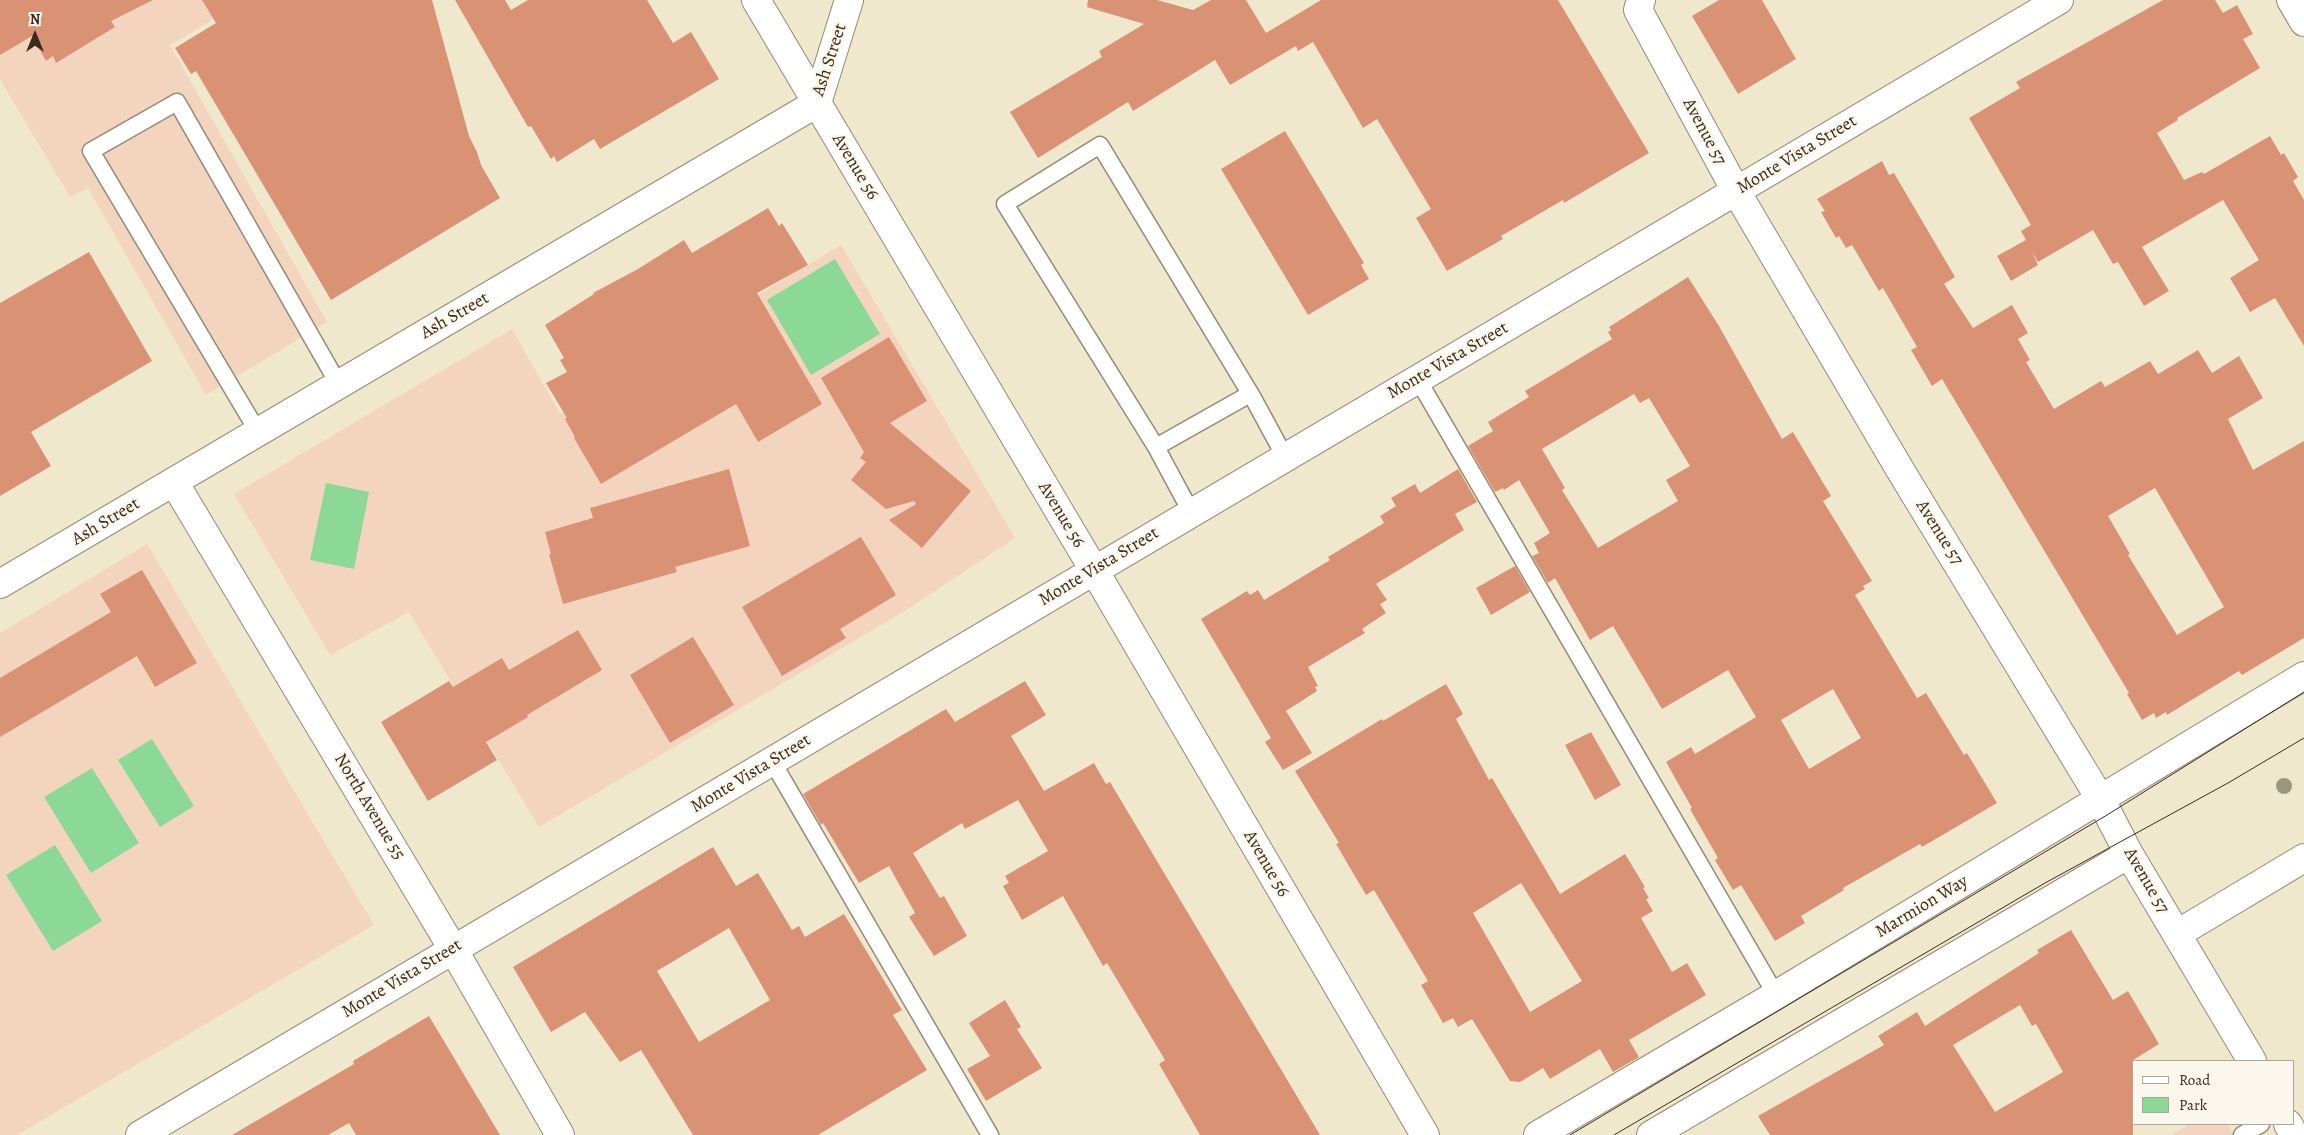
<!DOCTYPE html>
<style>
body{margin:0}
#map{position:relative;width:2304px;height:1135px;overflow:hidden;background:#f0e8cd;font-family:Alegreya,serif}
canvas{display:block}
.legend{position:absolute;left:2132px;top:1060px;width:162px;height:65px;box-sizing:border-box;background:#fbf7ec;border:1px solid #aea59a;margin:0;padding:6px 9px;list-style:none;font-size:15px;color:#3b2a1e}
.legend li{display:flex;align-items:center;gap:10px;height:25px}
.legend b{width:25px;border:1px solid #aea59a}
.north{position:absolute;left:10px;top:10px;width:50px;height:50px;-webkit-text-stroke:4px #fbf7ec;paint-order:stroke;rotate:0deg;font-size:14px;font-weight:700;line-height:20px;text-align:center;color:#3b2a1e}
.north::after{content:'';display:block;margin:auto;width:18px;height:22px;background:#3b2a1e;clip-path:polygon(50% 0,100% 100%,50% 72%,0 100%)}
</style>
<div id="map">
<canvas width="2304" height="1135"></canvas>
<ul class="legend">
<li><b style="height:6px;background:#fff"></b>Road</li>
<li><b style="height:14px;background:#8cd997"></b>Park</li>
</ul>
<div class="north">N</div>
</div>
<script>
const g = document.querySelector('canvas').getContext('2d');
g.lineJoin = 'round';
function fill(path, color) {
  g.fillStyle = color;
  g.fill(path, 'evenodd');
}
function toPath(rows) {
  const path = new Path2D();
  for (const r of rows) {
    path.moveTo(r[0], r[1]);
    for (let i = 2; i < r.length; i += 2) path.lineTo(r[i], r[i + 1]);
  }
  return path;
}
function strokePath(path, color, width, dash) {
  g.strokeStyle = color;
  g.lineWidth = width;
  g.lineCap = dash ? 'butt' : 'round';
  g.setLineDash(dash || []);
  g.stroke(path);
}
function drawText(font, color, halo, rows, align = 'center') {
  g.font = font + ' Alegreya,serif';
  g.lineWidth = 5;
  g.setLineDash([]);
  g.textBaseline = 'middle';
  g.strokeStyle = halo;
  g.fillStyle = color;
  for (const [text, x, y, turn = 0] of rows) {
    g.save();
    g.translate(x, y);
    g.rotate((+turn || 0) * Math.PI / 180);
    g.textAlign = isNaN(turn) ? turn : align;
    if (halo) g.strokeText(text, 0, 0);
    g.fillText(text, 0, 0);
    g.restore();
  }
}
fill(toPath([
 [0,0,246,0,170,45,327,322,206,395,88,188,70,197,0,79],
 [841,245,1015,538,903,612,539,827,409,612,330,655,234,494,512,329,560,414],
 [147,544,374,925,17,1135,0,1135,0,633],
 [2190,1124,2227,1124,2234,1135,2171,1135]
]), '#f3d4bf');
fill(toPath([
 [835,259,880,334,811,375,767,300],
 [326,483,369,492,354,569,310,560],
 [152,739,194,806,160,827,118,760],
 [92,768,139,843,91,873,44,797],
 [55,845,102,921,53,951,6,875]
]), '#8cd997');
fill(toPath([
 [0,0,153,0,111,21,115,27,56,63,53,56,46,61,32,36,0,55],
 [202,0,432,0,469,136,477,152,481,165,500,198,331,300,196,71,191,74,175,48,216,23],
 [455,0,505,0,511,10,528,0,647,0,673,43,691,32,719,79,600,149,594,139,557,162,554,156,551,159,531,126,528,127],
 [1088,0,1157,0,1193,10,1211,0,1246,0,1266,33,1321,0,1558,0,1649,153,1564,203,1563,200,1501,236,1503,239,1447,271,1416,218,1431,209,1377,119,1363,128,1313,42,1298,51,1296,46,1230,85,1215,60,1133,111,1128,102,1038,158,1010,112,1102,57,1099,51,1144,24,1087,7],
 [1719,0,1762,0,1796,59,1738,94,1692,16],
 [2163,0,2215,0,2223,13,2237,5,2253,34,2243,39,2260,68,2177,118,2178,120,2157,133,2184,180,2202,172,2204,174,2270,136,2281,155,2284,153,2298,177,2293,181,2304,200,2304,346,2275,298,2250,312,2230,278,2259,260,2223,200,2142,247,2169,291,2144,306,2118,262,2113,264,2093,230,2038,262,2032,251,2038,265,2011,281,1997,256,2026,240,2021,231,2031,225,1969,118,2020,88,2016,82],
 [1285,131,1364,263,1361,265,1369,279,1308,315,1221,169],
 [1882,161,1889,175,1894,173,1955,277,1944,284,1973,328,2012,305,2028,333,2018,339,2030,360,2026,362,2054,409,2101,381,2105,387,2150,361,2158,374,2198,350,2212,373,2239,356,2263,398,2228,419,2253,470,2304,441,2304,638,2242,675,2239,671,2167,715,2166,712,2156,718,2154,713,2142,720,2127,694,2129,693,1942,379,1932,386,1911,350,1917,347,1883,288,1879,291,1852,245,1846,248,1839,236,1836,238,1821,212,1825,211,1817,199],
 [2155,488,2224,607,2177,635,2128,555,2130,554,2108,516],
 [768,208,779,226,782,223,808,265,757,293,822,404,758,442,736,404,601,484,574,438,575,437,565,419,567,418,546,383,567,372,560,360,564,358,545,325,594,294,593,293,638,269,684,240,692,253],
 [89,252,152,361,31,432,51,466,0,496,0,303],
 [1688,277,1719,326,1782,439,1793,432,1831,496,1823,501,1872,581,1863,586,1865,589,1855,595,1917,698,1926,693,1964,755,1967,753,1997,803,1922,847,1920,844,1843,888,1844,890,1801,916,1805,923,1775,941,1741,885,1733,890,1715,860,1718,858,1690,809,1692,808,1666,762,1691,747,1695,754,1756,717,1728,670,1662,709,1613,626,1590,640,1555,578,1548,583,1532,556,1539,553,1534,543,1550,533,1519,480,1504,490,1503,488,1495,492,1468,446,1493,431,1488,422,1529,397,1525,391,1612,339,1608,332,1611,330,1609,327],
 [1634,394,1640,403,1649,398,1690,466,1666,480,1678,501,1598,548,1562,490,1565,488,1542,449],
 [1833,689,1861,738,1809,769,1781,720],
 [889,337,927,401,890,423,971,491,922,548,889,520,916,504,914,501,886,509,851,480,866,462,860,458,864,452,821,378],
 [729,469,750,546,675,567,677,572,563,604,549,554,551,554,545,532,593,518,590,508],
 [1458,469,1477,502,1455,514,1464,530,1376,584,1387,600,1380,604,1386,613,1362,629,1365,633,1308,667,1318,686,1315,687,1317,691,1286,711,1312,753,1283,770,1265,742,1271,738,1201,619,1247,591,1250,595,1258,590,1264,600,1330,560,1328,557,1384,523,1380,516,1396,506,1391,498,1415,484,1420,493],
 [861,537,896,595,840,629,846,638,782,676,742,607],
 [1515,566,1530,592,1491,615,1476,588],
 [142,570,197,663,155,687,137,656,0,737,0,678,111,612,100,594],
 [578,630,602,670,527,715,528,717,486,742,497,760,428,801,381,722,449,681,453,687,502,658,509,670],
 [693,637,734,705,670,743,630,675],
 [1025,681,1046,715,1011,736,1044,791,1094,763,1106,784,1110,782,1320,1135,1200,1135,1159,1064,1165,1060,1107,963,1103,966,1063,896,1022,920,1003,886,1009,883,1005,876,1048,851,1018,800,965,829,962,823,913,853,940,898,944,896,967,936,934,956,909,917,915,913,889,866,859,883,823,823,821,825,803,794,946,709,955,722],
 [1446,684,1463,714,1456,719,1489,780,1492,778,1560,894,1625,854,1645,887,1643,888,1649,898,1646,899,1653,911,1641,918,1672,972,1687,963,1706,995,1629,1040,1639,1057,1613,1072,1600,1049,1550,1079,1543,1068,1520,1082,1510,1081,1472,1019,1458,1027,1453,1018,1443,1023,1421,985,1428,981,1374,890,1366,895,1336,844,1339,843,1295,771,1382,719,1383,721],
 [1521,883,1582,981,1530,1012,1473,913],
 [1591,732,1621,785,1595,800,1565,745],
 [713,847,736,886,758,873,792,930,799,926,805,937,844,914,902,1010,893,1015,927,1070,818,1135,693,1135,641,1050,620,1062,585,1012,551,1032,513,967],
 [729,928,770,1000,699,1042,657,971],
 [2071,930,2113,1000,2128,991,2159,1044,2133,1060,2133,1135,1770,1135,1758,1116,1884,1045,1878,1036,1917,1012,1925,1026,2039,953,2037,950],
 [2020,1005,2032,1026,2036,1024,2063,1072,1995,1112,1953,1045],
 [1005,1000,1021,1027,1017,1029,1042,1068,986,1101,967,1069,990,1056,969,1023],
 [429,1016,500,1135,356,1135,349,1123,328,1135,232,1135,354,1064,353,1061]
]), '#da9274');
const service = toPath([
 [1417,378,1776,995],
 [258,432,91,151,177,102,339,385],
 [1156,447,1250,394],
 [1191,512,1156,447,1005,204,1100,145,1253,398,1285,457],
 [772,761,990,1135],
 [2242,1135,2261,1124]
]);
const minor = toPath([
 [756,0,1094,570,1425,1135],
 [1641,0,1638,10,1736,191,1902,473,2101,800,2129,854,2252,1061],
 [2291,0,2304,22],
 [174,482,453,949,560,1135],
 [0,584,817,103,849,0],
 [2177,934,2304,858],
 [2288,1124,2294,1135],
 [1538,1135,1776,995,2304,676],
 [1651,1135,2129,854]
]);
const tertiary = toPath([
 [140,1135,2059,0]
]);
strokePath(service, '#968976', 19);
strokePath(minor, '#968976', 30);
strokePath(tertiary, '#968976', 30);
strokePath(service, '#fff', 16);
strokePath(minor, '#fff', 28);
strokePath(tertiary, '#fff', 28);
strokePath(toPath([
 [1570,1135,2107,815,2304,692],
 [1614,1135,2045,883,2228,783,2304,738]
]), '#3b2a1e', 1);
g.fillStyle = '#97987d';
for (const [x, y] of [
 [2284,786]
]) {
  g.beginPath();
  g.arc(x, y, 8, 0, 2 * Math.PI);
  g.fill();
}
drawText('18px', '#3b2a1e', '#fbf7ec', [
 ["Ash Street",830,60,-72],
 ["Avenue 57",1704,132,62],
 ["Monte Vista Street",1797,155,-31],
 ["Avenue 56",855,167,59],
 ["Ash Street",455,316,-30],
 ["Monte Vista Street",1448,361,-30],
 ["Avenue 56",1061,515,59],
 ["Ash Street",106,522,-31],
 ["Avenue 57",1939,533,58],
 ["Monte Vista Street",1099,567,-31],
 ["Monte Vista Street",751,774,-31],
 ["North Avenue 55",369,807,59],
 ["Avenue 56",1266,864,60],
 ["Avenue 57",2146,881,60],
 ["Marmion Way",1922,907,-31],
 ["Monte Vista Street",402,979,-31]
]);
</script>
